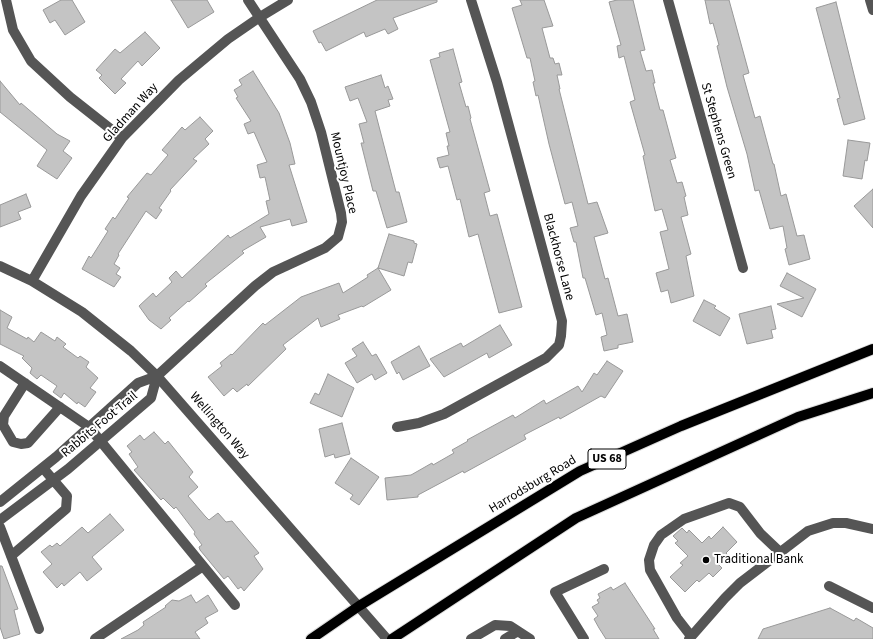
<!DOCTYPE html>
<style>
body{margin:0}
canvas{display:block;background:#fff}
</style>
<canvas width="873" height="639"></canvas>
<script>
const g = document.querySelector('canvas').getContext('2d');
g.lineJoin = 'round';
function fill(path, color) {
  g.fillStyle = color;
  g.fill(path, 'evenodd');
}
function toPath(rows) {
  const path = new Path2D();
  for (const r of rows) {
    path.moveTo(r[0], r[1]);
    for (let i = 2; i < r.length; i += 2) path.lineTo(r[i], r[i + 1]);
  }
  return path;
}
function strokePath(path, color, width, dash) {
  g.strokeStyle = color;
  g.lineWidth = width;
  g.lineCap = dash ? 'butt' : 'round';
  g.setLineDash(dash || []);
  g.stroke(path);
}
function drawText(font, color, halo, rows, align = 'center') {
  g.font = font + ' "Source Sans 3",sans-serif';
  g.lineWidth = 4;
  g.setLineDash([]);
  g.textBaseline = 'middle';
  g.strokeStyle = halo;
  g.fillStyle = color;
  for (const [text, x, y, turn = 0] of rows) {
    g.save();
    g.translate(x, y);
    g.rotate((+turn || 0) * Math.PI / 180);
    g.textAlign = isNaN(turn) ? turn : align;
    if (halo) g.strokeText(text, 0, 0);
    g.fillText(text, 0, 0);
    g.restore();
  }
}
const building = toPath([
 [61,0,72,0,85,22,65,35,55,20,50,23,43,10,61,0],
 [171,0,207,0,214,12,188,28,171,0],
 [377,0,437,0,437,2,393,18,398,29,388,34,385,29,366,37,364,32,326,51,321,42,319,43,313,31,377,0],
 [520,0,544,0,553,26,542,28,550,58,553,58,555,64,559,63,562,75,557,75,560,89,559,89,588,204,597,202,608,233,594,237,605,279,608,278,618,316,627,314,633,342,618,345,618,348,604,351,601,337,607,335,602,313,596,315,585,278,583,278,576,242,574,242,570,228,578,226,572,202,565,204,549,144,538,95,536,96,533,82,535,81,530,58,527,58,512,8,522,5,520,0],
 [617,0,633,0,645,50,640,51,646,71,652,70,655,83,653,83,660,110,663,110,676,158,670,160,677,183,682,182,686,196,684,197,688,215,681,217,691,254,686,256,694,296,671,303,668,290,661,292,656,273,669,269,660,232,668,230,662,209,655,211,643,156,645,155,630,102,635,100,624,56,619,58,617,46,621,45,609,2,617,0],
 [705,0,729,0,749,73,743,75,755,118,760,116,773,164,774,164,781,196,786,194,797,236,804,235,810,259,789,265,785,249,787,248,783,226,770,229,759,190,755,191,747,154,727,87,717,46,719,45,713,23,710,24,705,0],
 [836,2,865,119,844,125,837,99,840,98,816,8,836,2],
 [145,32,160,48,142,66,138,61,121,79,126,83,115,94,99,78,102,75,96,70,115,49,120,53,145,32],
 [453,49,462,82,459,83,466,107,468,106,471,118,470,119,490,191,484,193,490,216,497,214,522,307,499,313,478,234,469,237,460,199,457,200,448,166,440,168,437,158,449,155,447,146,449,146,446,133,450,132,430,60,440,57,439,53,453,49],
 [253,71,279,113,290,143,295,164,289,165,307,222,292,226,290,219,260,227,266,237,242,251,244,253,205,284,207,286,189,302,188,301,169,318,171,320,161,329,149,320,139,306,153,293,156,297,172,282,169,278,176,271,182,278,228,235,230,238,269,214,266,201,270,200,265,177,260,178,257,165,267,162,254,132,248,134,244,124,251,121,236,98,238,97,234,90,242,85,239,80,253,71],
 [381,75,385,88,388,86,393,99,388,100,390,106,375,111,396,192,399,192,407,222,387,228,376,191,373,191,361,143,364,143,359,124,367,122,358,98,350,101,345,87,381,75],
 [0,81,20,105,21,103,57,134,70,141,63,151,72,158,57,179,37,166,47,150,0,112,0,81],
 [200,117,213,131,205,139,209,144,193,159,197,161,170,190,171,191,159,208,162,210,156,219,146,211,118,254,119,255,114,264,120,268,116,274,121,277,114,287,82,269,89,256,91,258,108,231,105,229,113,217,115,219,129,198,127,197,147,173,151,175,168,155,162,150,182,127,185,130,200,117],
 [848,140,870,143,867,161,865,160,862,179,843,176,848,140],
 [873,189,873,228,854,206,873,189],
 [26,194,31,207,18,212,21,219,0,227,0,205,26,194],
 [389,234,414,241,414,243,417,244,412,263,408,262,404,276,378,268,389,234],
 [378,268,391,290,363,307,362,306,338,315,340,319,321,327,318,318,283,345,286,349,248,386,247,384,237,392,233,388,224,396,208,377,222,366,220,363,231,354,232,355,263,323,265,325,301,297,339,283,343,293,368,277,367,275,378,268],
 [787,273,816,289,802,317,777,304,804,298,780,286,787,273],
 [704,300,716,306,714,308,730,318,720,336,693,321,704,300],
 [771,306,776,329,771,330,773,338,747,344,739,314,771,306],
 [0,310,12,317,7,328,27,339,28,337,34,342,41,332,55,341,57,337,66,344,63,347,78,358,80,356,89,362,86,367,98,378,90,388,96,392,85,407,78,402,77,404,64,393,61,398,53,392,57,386,41,375,37,379,30,373,32,368,22,358,24,356,0,344,0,310],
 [500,325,512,345,489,358,487,353,444,377,430,359,461,343,463,347,500,325],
 [363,342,372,356,376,354,387,373,375,380,372,374,357,383,345,363,357,356,352,349,363,342],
 [419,346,430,366,403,380,399,372,397,374,391,362,419,346],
 [607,361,623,371,605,398,601,396,560,419,559,417,524,435,526,439,464,473,463,471,418,495,418,497,387,500,385,478,411,475,432,463,433,465,454,453,452,450,468,441,467,440,513,415,515,418,544,400,546,404,578,386,582,392,594,373,597,375,607,361],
 [328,374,354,388,342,417,310,403,315,393,319,395,328,374],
 [342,423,350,454,335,458,334,454,325,457,319,429,342,423],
 [154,432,165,444,168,441,193,472,189,477,198,487,188,496,205,516,209,520,218,513,226,522,232,521,259,553,254,556,263,569,244,591,241,587,238,589,228,576,224,579,200,550,199,547,202,545,194,534,195,532,176,507,174,509,163,498,161,500,134,470,138,467,129,454,132,452,127,446,140,435,144,440,154,432],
 [351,458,379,477,359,505,350,499,353,495,335,483,351,458],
 [110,514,124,530,92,557,102,569,87,581,80,572,64,586,62,583,57,588,43,572,52,564,41,552,50,545,52,547,57,543,60,546,82,527,88,533,110,514],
 [723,527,737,542,726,553,728,555,718,564,722,568,713,577,709,573,699,582,697,580,685,592,670,577,683,565,680,563,688,556,675,543,678,541,673,536,682,528,687,533,689,530,702,543,709,536,711,539,723,527],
 [0,566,2,566,18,609,14,610,20,634,4,639,0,627,0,566],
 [625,583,655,629,653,629,659,639,606,639,599,628,594,619,598,616,592,607,599,603,597,600,600,598,598,594,611,587,613,590,625,583],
 [191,595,196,603,208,595,218,611,205,618,208,623,195,632,200,639,121,639,138,630,144,625,143,622,166,607,165,606,172,600,179,601,191,595],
 [830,608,854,621,856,618,873,628,873,639,758,639,763,629,830,608]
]);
fill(building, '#c4c4c4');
strokePath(building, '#999', 1);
const major = toPath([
 [311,639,359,606,580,471,681,426,873,349],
 [392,639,576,518,798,417,873,393]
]);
strokePath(major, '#dbdbdb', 12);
strokePath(toPath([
 [6,0,13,30,31,61,70,97,122,138],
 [668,0,743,268],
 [870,0,873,10],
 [0,266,32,281,82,312,131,351,157,376,387,639],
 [32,281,81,196,122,138,179,80,228,39,260,17,288,0],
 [0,366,89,427,235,605],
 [25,383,4,416,3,425,13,442,21,444,28,443,60,407],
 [397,427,419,423,444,414,546,358,559,345,561,336,562,321,497,82,471,0],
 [0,502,56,457,138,383,157,376,255,286,273,272,325,248,338,237,342,222,341,213,321,132,311,102,300,79,248,0],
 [0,520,68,469,151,398,157,376],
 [0,527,39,629],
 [11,556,66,509,67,496,43,468],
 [829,586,873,608],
 [691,636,677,618,650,570,649,560,654,545,661,535,684,519,729,503,740,507,760,533,780,552],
 [95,639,203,566],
 [471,639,495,625,510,626,530,639],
 [505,639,518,631],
 [584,639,555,592,604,569],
 [689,639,725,598,740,583,808,531,833,523,846,523,873,529]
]), '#555', 10);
strokePath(major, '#000', 10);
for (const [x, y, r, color] of [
 [706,560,4,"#000"]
]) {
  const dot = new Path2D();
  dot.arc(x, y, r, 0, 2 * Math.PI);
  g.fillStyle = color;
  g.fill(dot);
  strokePath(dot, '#fff', 1.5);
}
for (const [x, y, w] of [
 [607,459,38]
]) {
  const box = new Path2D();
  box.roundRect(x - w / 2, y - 10, w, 20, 3);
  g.fillStyle = '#fff';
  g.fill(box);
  strokePath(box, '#000', 1);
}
drawText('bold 12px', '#000', null, [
 ["US 68",607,459]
]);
drawText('13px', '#000', '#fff', [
 ["Gladman Way",131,113,-48],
 ["St Stephens Green",718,131,74],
 ["Mountjoy Place",343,173,77],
 ["Blackhorse Lane",558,257,75],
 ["Rabbits Foot Trail",100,425,-40],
 ["Wellington Way",219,426,49],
 ["Harrodsburg Road",533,485,-31]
]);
drawText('13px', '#000', '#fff', [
 ["Traditional Bank",714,560]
], 'left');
</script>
